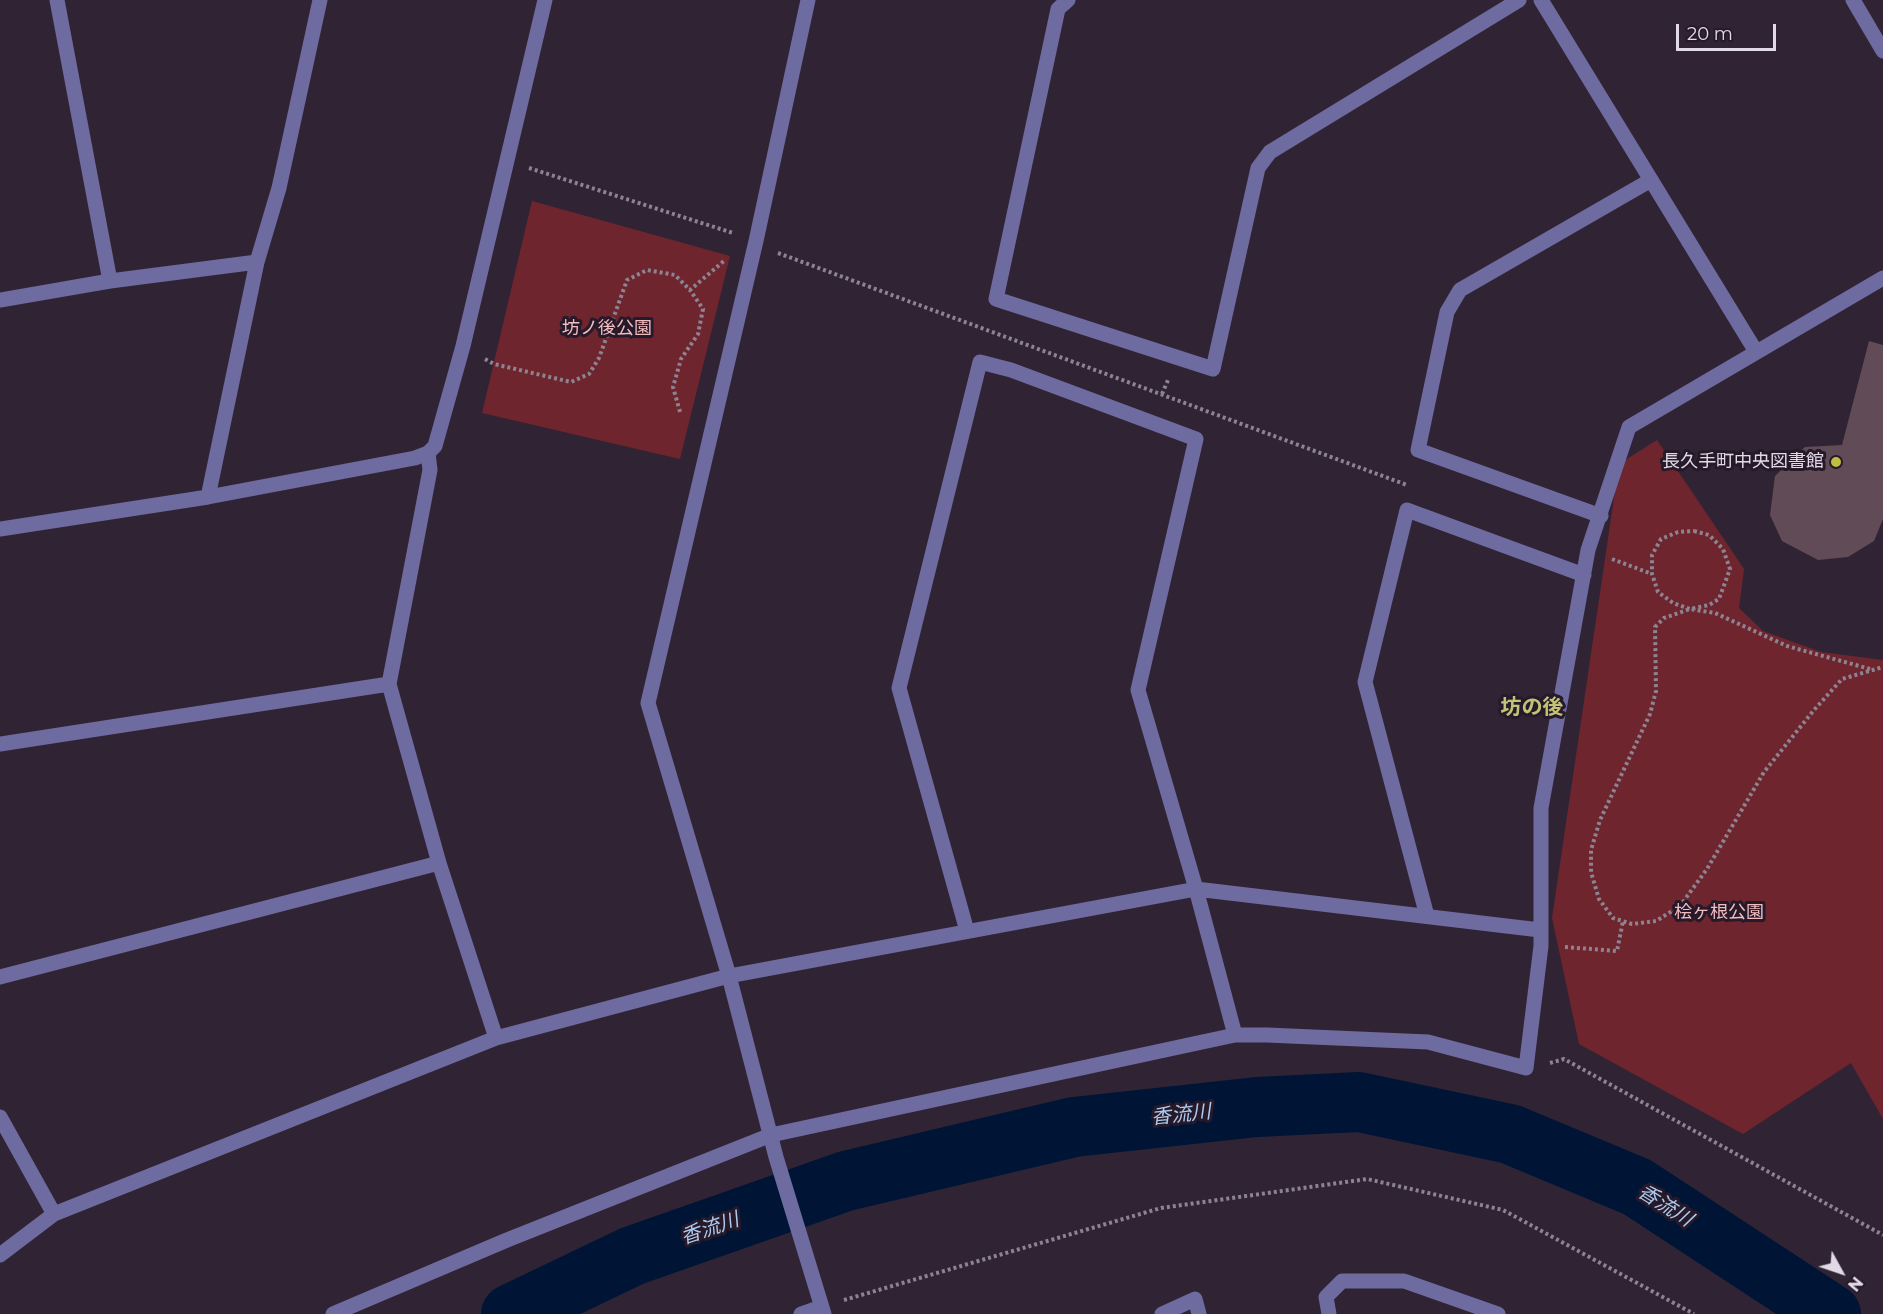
<!DOCTYPE html>
<meta charset="utf-8">
<style>
body{margin:0}
#map{position:relative;width:1883px;height:1314px;overflow:hidden;background:#302434;font-family:Montserrat,sans-serif}
canvas{display:block}
.north{position:absolute;left:1811px;top:1242px;width:60px;height:60px;-webkit-text-stroke:4px #261a2a;paint-order:stroke;rotate:130deg;font-size:16px;font-weight:700;line-height:24px;text-align:center;color:#e1d9e5}
.north::after{content:'';display:block;margin:auto;width:21px;height:27px;background:#e1d9e5;clip-path:polygon(50% 0,100% 100%,50% 72%,0 100%)}
.scale{position:absolute;left:1676px;top:24px;width:100px;height:27px;box-sizing:border-box;border:3px solid #e1d9e5;border-top:0;padding-left:8px;font-size:18px;line-height:21px;white-space:nowrap;color:#e1d9e5;-webkit-text-stroke:4px #261a2a;paint-order:stroke}
</style>
<div id="map">
<canvas width="1883" height="1314"></canvas>
<div class="north">N</div>
<div class="scale">20 m</div>
</div>
<script>
const g = document.querySelector('canvas').getContext('2d');
g.lineJoin = 'round';
function fill(path, color) {
  g.fillStyle = color;
  g.fill(path, 'evenodd');
}
function toPath(rows) {
  const path = new Path2D();
  for (const r of rows) {
    path.moveTo(r[0], r[1]);
    for (let i = 2; i < r.length; i += 2) path.lineTo(r[i], r[i + 1]);
  }
  return path;
}
function strokePath(path, color, width, dash) {
  g.strokeStyle = color;
  g.lineWidth = width;
  g.lineCap = dash ? 'butt' : 'round';
  g.setLineDash(dash || []);
  g.stroke(path);
}
function drawText(font, color, halo, rows, align = 'center') {
  g.font = font + ' Montserrat,"Noto Sans JP",sans-serif';
  g.lineWidth = 6;
  g.setLineDash([]);
  g.textBaseline = 'middle';
  g.strokeStyle = halo;
  g.fillStyle = color;
  for (const [text, x, y, turn = 0] of rows) {
    g.save();
    g.translate(x, y);
    g.rotate((+turn || 0) * Math.PI / 180);
    g.textAlign = isNaN(turn) ? turn : align;
    if (halo) g.strokeText(text, 0, 0);
    g.fillText(text, 0, 0);
    g.restore();
  }
}
fill(toPath([
 [532,201,730,256,680,459,482,413],
 [1657,440,1744,569,1739,608,1763,631,1821,652,1883,660,1883,1119,1851,1063,1743,1134,1579,1044,1552,918,1619,464]
]), '#6f252e');
strokePath(toPath([
 [511,1314,632,1256,846,1181,1074,1127,1257,1107,1359,1102,1510,1134,1637,1187,1831,1314]
]), '#001536', 60);
fill(toPath([
 [1869,341,1883,345,1883,519,1874,541,1848,557,1818,560,1782,541,1770,515,1775,476,1805,447,1842,445]
]), '#614b56');
strokePath(toPath([
 [529,168,733,233],
 [778,253,1407,485],
 [485,359,494,364,571,382,589,374,599,358,627,280,647,270,675,275,690,290,725,260],
 [1162,394,1168,380],
 [680,412,673,387,681,359,698,334,703,309,690,290],
 [1694,531,1709,535,1723,549,1730,569,1719,599,1709,605,1690,609,1673,603,1658,592,1652,574,1652,555,1661,539,1678,532,1694,531],
 [1612,559,1652,574],
 [1870,669,1787,646,1715,613,1690,609,1664,618,1655,627,1656,691,1650,714,1600,820,1591,850,1591,872,1599,899,1613,918,1632,924,1656,921,1680,906,1707,869,1764,772,1814,710,1842,679,1883,667],
 [1565,947,1617,951,1623,921],
 [1550,1063,1564,1059,1883,1235],
 [844,1300,1161,1208,1367,1179,1503,1210,1694,1314]
]), '#8d8391', 4, [3, 3]);
strokePath(toPath([
 [57,0,110,281],
 [808,0,756,241,648,703,729,976,776,1157,824,1314],
 [1068,0,1058,9,996,299,1213,369,1258,168,1270,152,1519,0],
 [1541,0,1755,350],
 [1853,0,1883,51],
 [0,300,110,281,257,262],
 [428,453,430,470,389,684,439,863,496,1038],
 [208,497,257,262,279,188,320,0],
 [1601,516,1418,450,1447,312,1460,290,1651,180],
 [0,529,208,497,415,458,428,453,435,446,463,346,545,0],
 [0,744,389,684],
 [1427,916,1365,682,1407,510,1584,575],
 [967,931,899,688,980,362,1011,370,1196,439,1138,690,1196,889,1235,1035],
 [0,977,439,863],
 [0,1117,54,1214],
 [0,1255,54,1214,496,1038,729,976,1196,889,1540,930],
 [333,1314,507,1240,771,1135,1193,1044,1235,1035,1267,1035,1428,1042,1526,1068,1541,946,1541,808,1588,550,1629,427,1883,278],
 [801,1314,821,1307],
 [1162,1314,1195,1299,1199,1314],
 [1329,1314,1326,1297,1342,1281,1404,1281,1498,1314]
]), '#6e6ba0', 15);
for (const [x, y, r, color] of [
 [1836,462,6,"#c0be41"]
]) {
  const dot = new Path2D();
  dot.arc(x, y, r, 0, 2 * Math.PI);
  g.fillStyle = color;
  g.fill(dot);
  strokePath(dot, '#261a2a', 2);
}
drawText('18px', '#f2bdbe', '#261a2a', [
 ["坊ノ後公園",607,329],
 ["桧ヶ根公園",1719,913]
]);
drawText('18px', '#e1d9e5', '#261a2a', [
 ["長久手町中央図書館",1824,462]
], 'right');
drawText('italic 20px', '#adcaee', '#261a2a', [
 ["香流川",1181,1115,-6],
 ["香流川",1665,1206,32],
 ["香流川",710,1229,-19]
]);
drawText('bold 21px', '#c3c376', '#261a2a', [
 ["坊の後",1532,708]
]);
</script>
